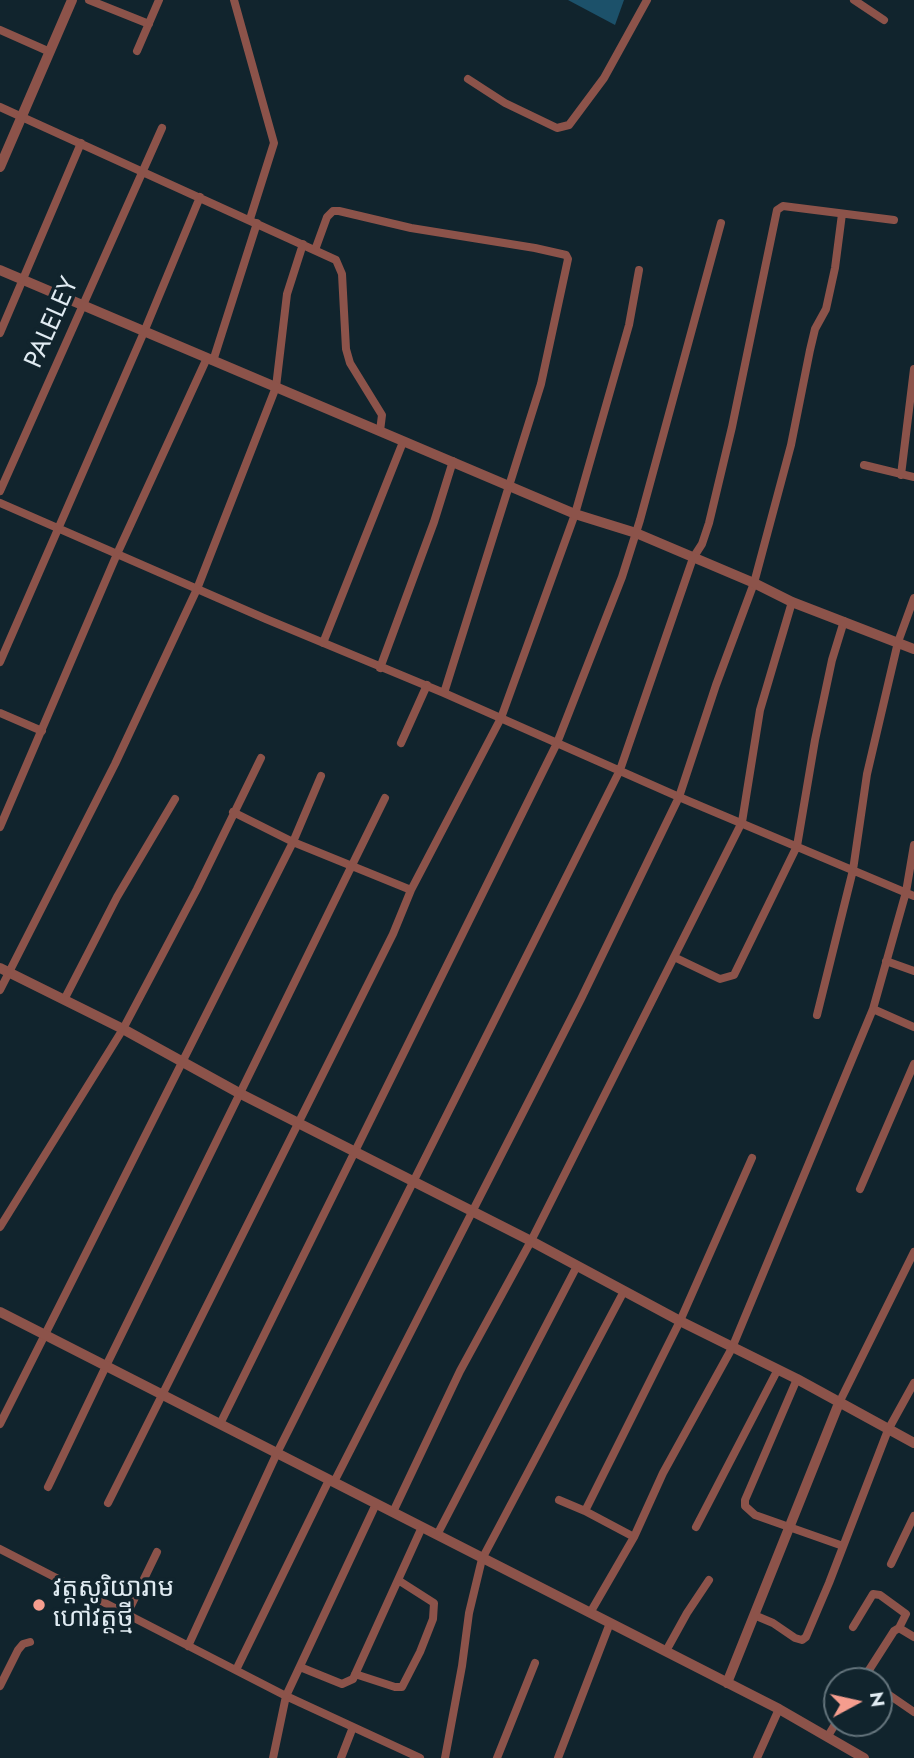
<!DOCTYPE html>
<meta charset="utf-8">
<style>
body{margin:0}
#map{position:relative;width:914px;height:1758px;overflow:hidden;background:#11242d;font-family:Jost,sans-serif}
canvas{display:block}
.north{position:absolute;left:823px;top:1667px;width:70px;height:70px;box-sizing:border-box;background:#11242d;border:2px solid #64747c;border-radius:50%;rotate:82deg;font-size:19px;font-weight:700;line-height:28px;text-align:center;color:#e0ebf2}
.north::after{content:'';display:block;margin:auto;width:24px;height:32px;background:#f59d8e;clip-path:polygon(50% 0,100% 100%,50% 72%,0 100%)}
</style>
<div id="map">
<canvas width="914" height="1758"></canvas>
<div class="north">N</div>
</div>
<script>
const g = document.querySelector('canvas').getContext('2d');
g.lineJoin = 'round';
function fill(path, color) {
  g.fillStyle = color;
  g.fill(path, 'evenodd');
}
function toPath(rows) {
  const path = new Path2D();
  for (const r of rows) {
    path.moveTo(r[0], r[1]);
    for (let i = 2; i < r.length; i += 2) path.lineTo(r[i], r[i + 1]);
  }
  return path;
}
function strokePath(path, color, width, dash) {
  g.strokeStyle = color;
  g.lineWidth = width;
  g.lineCap = dash ? 'butt' : 'round';
  g.setLineDash(dash || []);
  g.stroke(path);
}
function drawText(font, color, halo, rows, align = 'center') {
  g.font = font + ' Jost,"Noto Sans Khmer",sans-serif';
  g.lineWidth = 7;
  g.setLineDash([]);
  g.textBaseline = 'middle';
  g.strokeStyle = halo;
  g.fillStyle = color;
  for (const [text, x, y, turn = 0] of rows) {
    g.save();
    g.translate(x, y);
    g.rotate((+turn || 0) * Math.PI / 180);
    g.textAlign = isNaN(turn) ? turn : align;
    if (halo) g.strokeText(text, 0, 0);
    g.fillText(text, 0, 0);
    g.restore();
  }
}
fill(toPath([
 [568,0,624,0,615,25]
]), '#1c516a');
strokePath(toPath([
 [89,0,149,24],
 [234,0,274,143,250,219],
 [854,0,884,20],
 [0,30,50,52],
 [137,51,159,0],
 [468,79,505,103,557,128,569,125,604,78,647,0],
 [0,107,336,260,342,274,346,349,350,363,382,415,380,431],
 [315,250,327,217,333,211,339,211,411,228,535,248,566,255,568,259,541,384,444,693],
 [0,333,81,143],
 [213,361,257,223],
 [864,465,914,477],
 [901,475,914,369],
 [0,491,162,128],
 [0,503,266,619,444,693,679,797,914,896],
 [323,643,403,442],
 [0,662,144,332,200,197],
 [380,668,434,522,453,461],
 [0,713,42,731],
 [401,743,427,685],
 [233,812,293,842,411,890],
 [0,827,117,554,207,358],
 [674,957,720,979,734,975,797,846,815,740,832,660,844,621],
 [886,961,914,971],
 [0,990,115,764,197,589,276,387,287,294,303,244],
 [64,1000,117,897,175,799],
 [873,1009,914,1027],
 [817,1015,853,870,867,774,898,642,914,598],
 [860,1189,914,1064],
 [0,1227,123,1029,197,889,261,758],
 [797,1379,745,1500,745,1506,755,1515,843,1546],
 [839,1403,914,1252],
 [0,1424,293,842,321,776],
 [220,1424,557,743,622,577,640,520,721,223],
 [334,1482,581,999,679,797,716,685,754,583,791,445,810,350,815,329,826,309,835,268,842,214],
 [48,1487,106,1366,385,798],
 [559,1500,585,1511],
 [108,1503,393,934,411,890,501,718,575,514,629,325,639,270],
 [393,1512,460,1371,531,1241,742,822,760,710,792,602],
 [696,1527,777,1371],
 [437,1535,577,1266],
 [634,1537,585,1511,680,1321,752,1158],
 [0,1549,286,1696,420,1758],
 [891,1564,914,1516],
 [590,1613,634,1537,663,1473,732,1348,873,1009,906,892,914,845],
 [127,1614,157,1552],
 [754,1615,773,1623,795,1638,802,1640,806,1637,829,1583,888,1430,914,1383],
 [853,1627,873,1594,880,1595,906,1614,899,1628,894,1631,862,1681],
 [899,1628,914,1637],
 [188,1646,277,1453,620,770,693,558,702,544,709,523,732,427,777,210,783,206,894,220],
 [666,1651,687,1613,709,1580],
 [300,1667,342,1684,353,1679,422,1527],
 [236,1670,329,1480],
 [355,1674,395,1687,402,1687,420,1652,433,1619,434,1603,398,1580],
 [0,1686,18,1650,23,1644,30,1642],
 [879,1688,914,1712],
 [828,1736,837,1721],
 [273,1758,286,1696,376,1504],
 [341,1758,353,1727],
 [445,1758,462,1666,469,1613,482,1559,624,1291],
 [497,1758,535,1663],
 [558,1758,610,1623],
 [757,1758,779,1709]
]), '#8c534a', 8);
strokePath(toPath([
 [0,167,72,0],
 [0,270,575,514,636,533,754,583,792,602,914,649],
 [0,968,123,1029,239,1093,531,1241,680,1321,797,1379,914,1443],
 [0,1312,779,1709,864,1758],
 [727,1683,839,1403]
]), '#8c534a', 10);
for (const [x, y, r, color] of [
 [39,1605,7,"#f59d8e"]
]) {
  const dot = new Path2D();
  dot.arc(x, y, r, 0, 2 * Math.PI);
  g.fillStyle = color;
  g.fill(dot);
  strokePath(dot, '#11242d', 2.5);
}
drawText('26px', '#e0ebf2', '#11242d', [
 ["PALELEY",53,323,-66]
]);
drawText('26px', '#e0ebf2', '#11242d', [
 ["វត្តសូរិយារាម",53,1590],
 ["ហៅវត្តថ្មី",53,1620]
], 'left');
</script>
